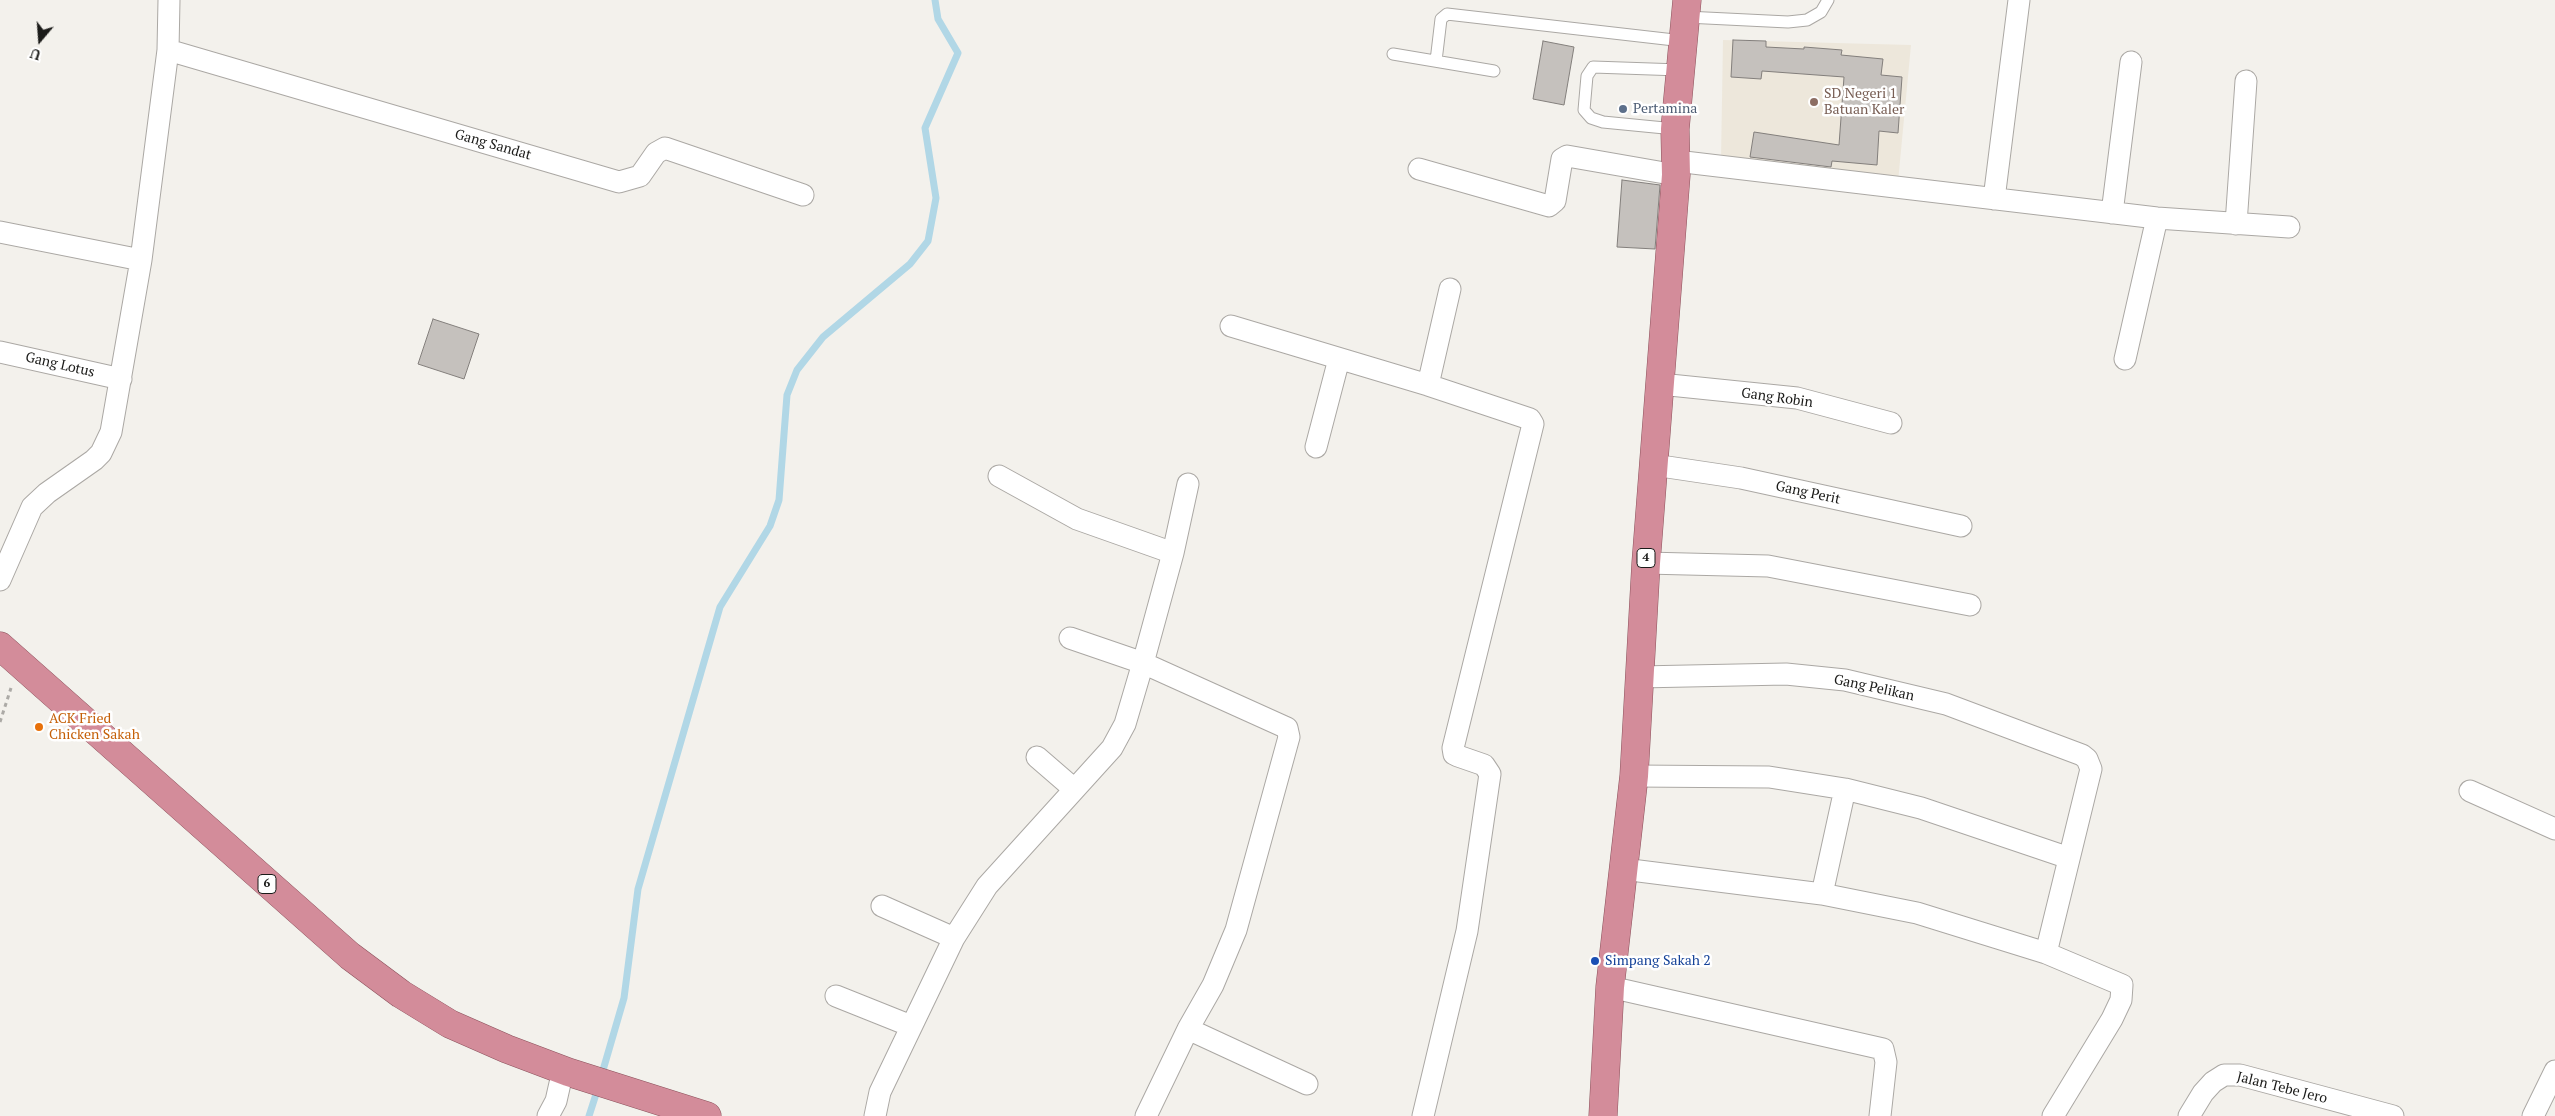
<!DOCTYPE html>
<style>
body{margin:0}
#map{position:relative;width:2555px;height:1116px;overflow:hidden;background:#f3f1ec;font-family:"PT Serif",serif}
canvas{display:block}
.north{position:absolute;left:15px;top:15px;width:50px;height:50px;-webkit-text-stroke:4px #fff;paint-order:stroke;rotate:198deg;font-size:14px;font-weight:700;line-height:20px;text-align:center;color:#1b1b19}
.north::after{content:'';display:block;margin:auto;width:18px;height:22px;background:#1b1b19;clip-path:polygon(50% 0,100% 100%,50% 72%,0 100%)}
</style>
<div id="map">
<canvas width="2555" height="1116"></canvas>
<div class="north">U</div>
</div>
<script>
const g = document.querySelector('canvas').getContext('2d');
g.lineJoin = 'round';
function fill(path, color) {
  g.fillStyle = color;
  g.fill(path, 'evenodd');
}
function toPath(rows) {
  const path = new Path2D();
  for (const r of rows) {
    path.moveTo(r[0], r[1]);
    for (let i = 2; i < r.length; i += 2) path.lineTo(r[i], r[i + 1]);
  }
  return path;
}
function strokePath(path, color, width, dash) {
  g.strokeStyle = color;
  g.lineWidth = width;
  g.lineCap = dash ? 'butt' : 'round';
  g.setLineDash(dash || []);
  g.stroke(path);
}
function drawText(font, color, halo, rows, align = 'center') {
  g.font = font + ' "PT Serif",serif';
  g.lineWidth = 5;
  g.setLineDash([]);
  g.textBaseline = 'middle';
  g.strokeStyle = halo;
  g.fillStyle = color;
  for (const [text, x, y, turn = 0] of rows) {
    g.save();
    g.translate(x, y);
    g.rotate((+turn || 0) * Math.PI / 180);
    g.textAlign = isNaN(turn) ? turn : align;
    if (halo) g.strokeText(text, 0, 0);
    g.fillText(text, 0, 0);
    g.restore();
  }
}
fill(toPath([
 [1723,40,1911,45,1898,182,1721,160]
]), '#ede7db');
strokePath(toPath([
 [601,1077,624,998,638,889,720,607,770,526,779,500,787,395,797,370,823,337,910,264,928,241,936,198,925,128,958,53,938,19,935,0],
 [589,1116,598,1088]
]), '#b1d7e6', 7);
const building = toPath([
 [1733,40,1766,41,1766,47,1804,49,1804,47,1842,50,1841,55,1883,59,1881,75,1902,77,1898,133,1879,131,1877,165,1832,161,1831,167,1750,157,1754,132,1839,145,1844,77,1762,71,1761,79,1731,77,1733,40],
 [1543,41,1574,47,1564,105,1533,99,1543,41],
 [1622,180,1660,185,1655,249,1617,247,1622,180],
 [433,319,479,334,464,379,418,364,433,319]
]);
fill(building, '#c5c1bd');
strokePath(building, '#837f7c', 1);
const service = toPath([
 [1686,17,1788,22,1807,20,1821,12,1828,0],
 [1393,54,1494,71],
 [1436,61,1441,19,1447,14,1683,41],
 [1675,129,1603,122,1591,118,1584,110,1587,76,1593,67,1680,70]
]);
const minor = toPath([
 [168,50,619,182,640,176,656,153,665,148,803,195],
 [1676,161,2157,218,2289,227],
 [1419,169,1549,206,1555,201,1562,159,1567,156,1676,175],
 [1994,199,2019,0],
 [2112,213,2131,62],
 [2236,224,2246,81],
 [0,232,141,260],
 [1231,326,1428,385,1530,419,1533,424,1453,748,1454,754,1458,756,1484,765,1490,774,1467,931,1423,1116],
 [0,352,121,379],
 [2125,359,2157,218],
 [1660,384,1797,398,1891,423],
 [1428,385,1450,289],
 [1316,447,1339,359],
 [1654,465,1741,478,1961,526],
 [999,476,1077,519,1173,553],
 [1646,563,1768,566,1970,605],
 [0,580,32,507,47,493,94,460,101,453,111,432,141,260,168,50,169,0],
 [1070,638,1143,663,1173,553,1188,484],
 [1639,677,1786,674,1845,680,1946,704,2082,755,2087,759,2091,769,2046,953],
 [1037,757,1074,789],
 [1634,776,1769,777,1845,789,1921,808,2069,858],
 [2470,791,2555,829],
 [1623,869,1822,894,1917,913,2046,953,2122,985,2121,1000,2112,1019,2053,1116],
 [1822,894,1845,789],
 [882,906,954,938],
 [1610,987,1883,1049,1886,1062,1880,1116],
 [836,996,911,1026],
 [1188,1029,1307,1084],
 [548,1116,556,1101,563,1070],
 [875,1116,880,1092,954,938,987,886,1112,748,1125,724,1143,663,1287,728,1289,737,1236,930,1213,985,1188,1029,1146,1116],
 [2189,1116,2203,1093,2213,1082,2224,1075,2240,1075,2393,1116],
 [2533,1116,2555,1071]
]);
const trunk = toPath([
 [0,646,350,956,401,994,450,1024,507,1049,568,1072,707,1116],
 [1603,1116,1610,987,1634,776,1646,563,1676,175,1675,129,1687,0]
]);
strokePath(service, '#aba8a4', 13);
strokePath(minor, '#aba8a4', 23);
strokePath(trunk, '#8b525c', 29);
strokePath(toPath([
 [0,722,11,688]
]), '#acaaa6', 3, [4, 4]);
strokePath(service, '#fff', 11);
strokePath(minor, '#fff', 21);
strokePath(trunk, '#d38c9a', 28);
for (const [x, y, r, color] of [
 [1814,102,5,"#8d6e63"],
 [1623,109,5,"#5c6f8a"],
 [39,727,5,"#e8710a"],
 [1595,961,5,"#1a4fb4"]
]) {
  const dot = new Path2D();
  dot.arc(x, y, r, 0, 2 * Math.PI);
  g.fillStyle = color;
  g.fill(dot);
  strokePath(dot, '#fff', 2);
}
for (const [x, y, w] of [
 [1646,558,18],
 [267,884,18]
]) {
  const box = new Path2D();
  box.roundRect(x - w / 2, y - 9.5, w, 19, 4);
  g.fillStyle = '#fff';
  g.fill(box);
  strokePath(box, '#1b1b19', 1);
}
drawText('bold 12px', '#1b1b19', null, [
 ["4",1646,558],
 ["6",267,884]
]);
drawText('14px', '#785e54', '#fff', [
 ["SD Negeri 1",1824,94],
 ["Batuan Kaler",1824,110]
], 'left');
drawText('14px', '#4e5e75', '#fff', [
 ["Pertamina",1633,109]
], 'left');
drawText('14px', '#1b1b19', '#fff', [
 ["Gang Sandat",493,145,16],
 ["Gang Lotus",60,365,13],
 ["Gang Robin",1777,398,8],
 ["Gang Perit",1808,493,12],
 ["Gang Pelikan",1874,688,12],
 ["Jalan Tebe Jero",2282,1088,14]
]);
drawText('14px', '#c56008', '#fff', [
 ["ACK Fried",49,719],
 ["Chicken Sakah",49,735]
], 'left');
drawText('14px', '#164399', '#fff', [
 ["Simpang Sakah 2",1605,961]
], 'left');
</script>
